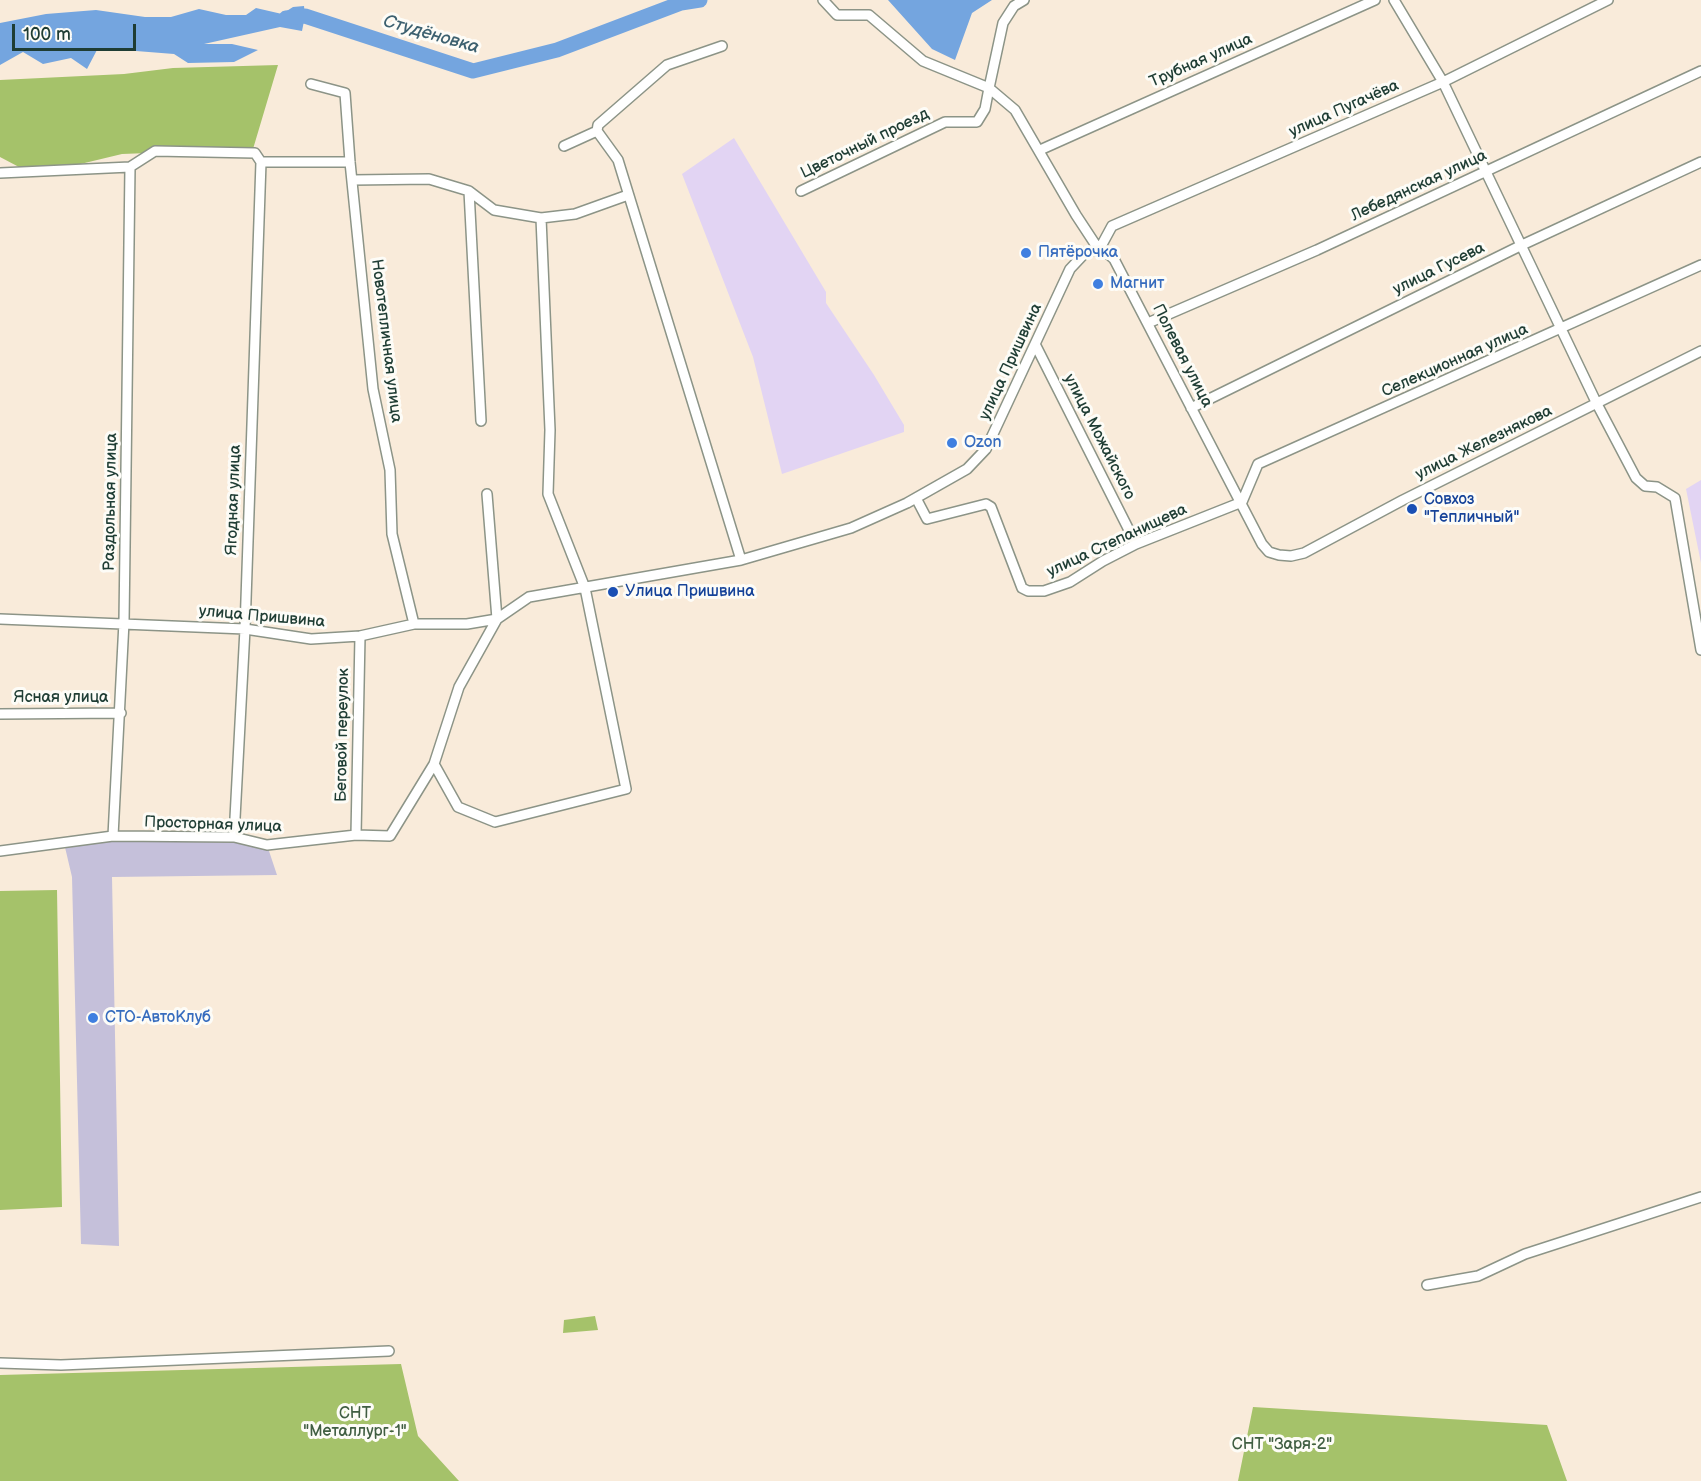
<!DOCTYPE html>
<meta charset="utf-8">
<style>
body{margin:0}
#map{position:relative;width:1701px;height:1481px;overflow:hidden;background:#f9ebda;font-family:"Balsamiq Sans",sans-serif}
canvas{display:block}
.scale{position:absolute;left:12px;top:24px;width:124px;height:27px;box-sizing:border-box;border:3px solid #1f3d34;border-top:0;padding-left:8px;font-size:18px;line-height:21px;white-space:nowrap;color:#1f3d34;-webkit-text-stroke:4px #fdfcf7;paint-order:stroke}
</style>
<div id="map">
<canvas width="1701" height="1481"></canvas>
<div class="scale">100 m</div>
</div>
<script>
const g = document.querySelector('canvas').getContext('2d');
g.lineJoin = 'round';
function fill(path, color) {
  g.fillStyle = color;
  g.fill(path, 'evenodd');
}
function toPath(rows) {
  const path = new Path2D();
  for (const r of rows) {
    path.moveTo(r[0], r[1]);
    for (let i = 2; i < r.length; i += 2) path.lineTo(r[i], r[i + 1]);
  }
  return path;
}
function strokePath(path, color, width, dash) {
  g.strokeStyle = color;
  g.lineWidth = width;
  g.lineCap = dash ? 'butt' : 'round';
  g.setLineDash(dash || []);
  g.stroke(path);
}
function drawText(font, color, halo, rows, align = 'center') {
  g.font = font + ' "Balsamiq Sans",sans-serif';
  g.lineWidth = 6;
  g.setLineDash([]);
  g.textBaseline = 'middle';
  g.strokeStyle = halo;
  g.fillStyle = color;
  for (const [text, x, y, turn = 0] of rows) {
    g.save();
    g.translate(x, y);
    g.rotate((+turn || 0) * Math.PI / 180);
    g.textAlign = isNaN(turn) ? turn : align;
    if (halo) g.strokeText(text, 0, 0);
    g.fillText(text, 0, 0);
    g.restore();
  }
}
fill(toPath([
 [734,138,826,292,826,303,874,375,904,425,904,432,782,474,753,357,682,174],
 [1701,480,1701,563,1686,489]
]), '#e2d4f3');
fill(toPath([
 [114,836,234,837,267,845,277,875,112,877,119,1246,81,1244,72,877,64,843]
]), '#c5c0da');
fill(toPath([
 [278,65,253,149,122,154,68,167,19,167,0,157,0,80,124,74,173,68],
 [57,890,62,1207,0,1210,0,891],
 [595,1316,598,1330,563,1333,564,1320],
 [401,1364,418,1436,459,1481,0,1481,0,1375],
 [1253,1407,1547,1425,1567,1481,1238,1481]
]), '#a5c26a');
fill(toPath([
 [888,0,992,0,972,13,955,60,932,49],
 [304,6,305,16,302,31,280,27,204,44,232,44,258,50,234,62,188,63,174,54,98,48,87,69,71,58,43,64,23,52,0,65,0,23,46,14,96,10,145,17,171,17,199,9,226,15,246,15,256,8,282,14,293,7]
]), '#74a5df');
strokePath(toPath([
 [286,18,305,16,473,71,557,50,681,3,700,0]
]), '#74a5df', 15);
const minor = toPath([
 [823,0,837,15,869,15,923,61,989,88,1003,23,1014,6,1024,0],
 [1394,0,1443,82,1597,404,1636,478,1645,486,1657,487,1675,498,1701,650],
 [722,46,667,65,598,125,597,131,618,160,741,560],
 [311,84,345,93,350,162,373,389,390,470,392,534,414,624],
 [564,146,597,131],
 [1040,150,1375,0],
 [0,173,130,167,155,151,255,153,261,162,350,162],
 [353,180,429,179,469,191,494,210,541,218,575,214,628,195],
 [469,191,481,421],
 [801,191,945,122,977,122,985,109,989,88,1015,110,1076,215,1099,250,1106,252,1114,259,1262,544,1269,552,1279,555,1291,556,1304,553,1403,500,1701,351],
 [1099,250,1112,226,1443,82,1608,0],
 [1148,323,1317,250,1701,71],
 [1035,344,1136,544],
 [1191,408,1522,245,1701,162],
 [916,498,927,519,986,504,991,507,1022,588,1028,591,1044,591,1070,582,1103,561,1136,544,1242,502,1258,464,1701,265],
 [0,619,245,629,311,639,360,636,414,624,467,624,497,619,529,597,741,560,851,528,907,503,967,469,986,449,1070,269,1086,252,1099,250],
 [0,714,121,713],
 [434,764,458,807,495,822,626,789,585,588,548,494,550,430,541,218],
 [356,835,360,636],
 [113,836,124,622,130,167],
 [234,837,245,629,261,162],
 [0,851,113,836,234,837,267,845,356,835,390,836,434,764,459,687,497,619,487,494],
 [1427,1285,1478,1276,1525,1254,1701,1197],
 [0,1363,61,1365,389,1351]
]);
strokePath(minor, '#8c9487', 12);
strokePath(minor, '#fff', 9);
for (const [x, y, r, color] of [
 [1026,253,6,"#3f7fe0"],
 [1098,284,6,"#3f7fe0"],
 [952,443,6,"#3f7fe0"],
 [1412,509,6,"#1a4fb4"],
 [613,592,6,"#1a4fb4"],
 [93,1018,6,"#3f7fe0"]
]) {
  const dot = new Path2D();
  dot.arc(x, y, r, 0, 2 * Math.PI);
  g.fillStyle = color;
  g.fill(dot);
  strokePath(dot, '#fdfcf7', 2);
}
drawText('16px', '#1f3d34', '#fdfcf7', [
 ["Трубная улица",1201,61,-24],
 ["улица Пугачёва",1344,109,-24],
 ["Цветочный проезд",865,144,-26],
 ["Лебедянская улица",1419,186,-25],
 ["улица Гусева",1439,269,-26],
 ["Новотепличная улица",386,341,83],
 ["Полевая улица",1182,356,63],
 ["Селекционная улица",1455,361,-24],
 ["улица Пришвина",1011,362,-65],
 ["улица Можайского",1099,437,63],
 ["улица Железнякова",1484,443,-26],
 ["Ягодная улица",234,500,-88],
 ["Раздольная улица",111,502,-89],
 ["улица Степанищева",1117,541,-25],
 ["улица Пришвина",262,617,5],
 ["Ясная улица",61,698],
 ["Беговой переулок",343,735,-89],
 ["Просторная улица",213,825,2]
]);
drawText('16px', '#366cbe', '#fdfcf7', [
 ["Пятёрочка",1038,253],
 ["Магнит",1110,284],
 ["Ozon",964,443],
 ["СТО-АвтоКлуб",105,1018]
], 'left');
drawText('16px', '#164399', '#fdfcf7', [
 ["Совхоз",1424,500],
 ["\"Тепличный\"",1424,518],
 ["Улица Пришвина",625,592]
], 'left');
drawText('16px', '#405e42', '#fdfcf7', [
 ["СНТ",355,1414],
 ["\"Металлург-1\"",355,1432],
 ["СНТ \"Заря-2\"",1282,1445]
]);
drawText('italic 18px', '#3d6170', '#fdfcf7', [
 ["Студёновка",431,35,16]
]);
</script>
